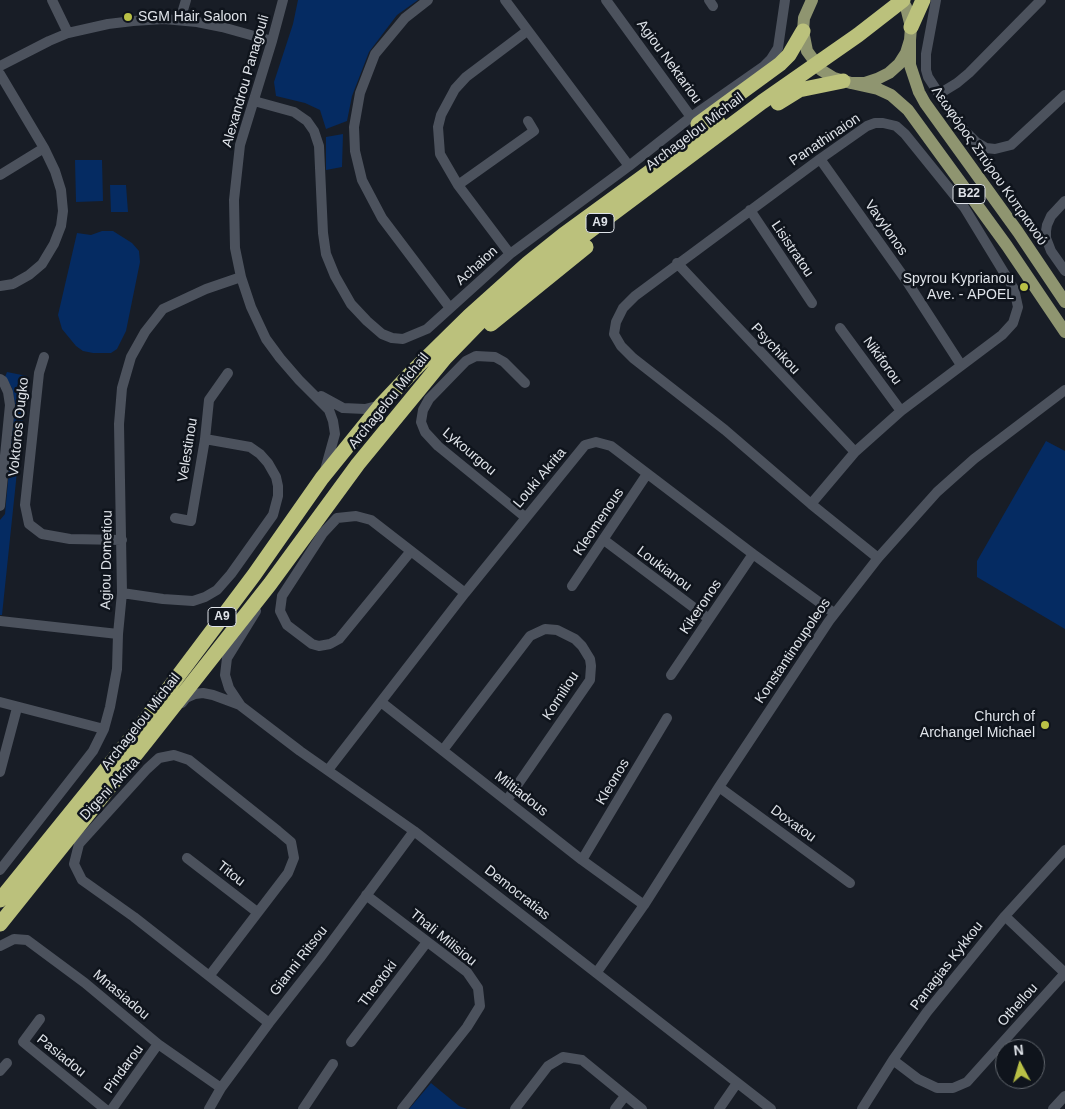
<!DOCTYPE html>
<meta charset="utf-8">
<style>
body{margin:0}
#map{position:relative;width:1065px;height:1109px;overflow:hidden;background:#181d26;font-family:Arial,sans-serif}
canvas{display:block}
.north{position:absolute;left:995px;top:1039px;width:50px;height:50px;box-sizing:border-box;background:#0f141c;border:1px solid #62676e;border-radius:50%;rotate:354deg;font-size:14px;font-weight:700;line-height:20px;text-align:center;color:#dfe3e9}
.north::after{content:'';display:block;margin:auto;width:18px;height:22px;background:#b9c046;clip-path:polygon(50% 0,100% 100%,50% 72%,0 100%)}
</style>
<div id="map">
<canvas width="1065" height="1109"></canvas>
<div class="north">N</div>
</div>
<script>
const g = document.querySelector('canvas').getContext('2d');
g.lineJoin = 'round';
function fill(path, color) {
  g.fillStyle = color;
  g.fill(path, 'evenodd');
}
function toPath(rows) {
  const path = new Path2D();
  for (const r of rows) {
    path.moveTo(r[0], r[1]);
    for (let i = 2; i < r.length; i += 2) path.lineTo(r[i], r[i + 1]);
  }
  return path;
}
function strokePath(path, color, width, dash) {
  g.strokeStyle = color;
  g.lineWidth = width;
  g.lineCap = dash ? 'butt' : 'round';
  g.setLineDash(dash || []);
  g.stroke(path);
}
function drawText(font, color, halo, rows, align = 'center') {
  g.font = font + ' Arial,sans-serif';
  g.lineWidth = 5;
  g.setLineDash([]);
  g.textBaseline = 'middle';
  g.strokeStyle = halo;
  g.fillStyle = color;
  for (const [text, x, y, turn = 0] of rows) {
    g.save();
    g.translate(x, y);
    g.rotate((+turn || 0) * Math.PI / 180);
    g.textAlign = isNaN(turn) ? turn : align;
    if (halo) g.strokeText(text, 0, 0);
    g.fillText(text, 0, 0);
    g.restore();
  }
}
fill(toPath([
 [298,0,418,0,397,15,369,52,352,96,347,121,326,129,320,110,305,103,276,96,274,82,293,24],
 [343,134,342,167,326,170,326,137],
 [75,160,102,160,103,201,76,202],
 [110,185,126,185,128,212,111,212],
 [102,231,113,231,132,243,139,251,140,262,126,331,117,349,111,353,93,353,83,351,76,346,62,329,58,315,77,233,91,235],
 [7,372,27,376,2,615,0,615,0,520,5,514,15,404,12,388,5,377],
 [1046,441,1065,451,1065,629,977,577,977,561],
 [431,1083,459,1106,467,1109,409,1109]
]), '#052b62');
strokePath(toPath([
 [52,0,68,33],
 [283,0,272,41,240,145,234,200,235,248,241,277,251,307,266,339,280,358,299,380,329,410,333,421,335,434,325,470],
 [428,0,405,18,375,54,360,93,354,127,355,151,362,180,382,218,450,308],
 [505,0,629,166],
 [606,0,691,117],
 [709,0,713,6],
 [936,0,926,54,926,70,928,77,952,114,962,128,976,142,986,148,995,149,1011,145,1065,95],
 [180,20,186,0],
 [0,66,49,41,68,33,108,24,133,21,164,19,197,22,222,27,272,41],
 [0,74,44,148,55,171,61,190,63,211,61,226,54,244,42,264,29,275,13,284,0,286],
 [939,94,957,83,969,73,1041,0],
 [254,101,294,112,307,121,314,131,319,146,323,233,326,254,335,276,351,304,367,321,382,334,392,338,403,339,427,329,510,254,629,166,691,117,764,66,771,59,778,48,785,0],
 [820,159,906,280,961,365],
 [0,175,44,148],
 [458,185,534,131,528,121],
 [1065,201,1051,216,1047,225,1046,231,1046,238,1051,251,1065,271],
 [750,210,812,303],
 [510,254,458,185,440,154,438,127,441,115,455,89,466,77,527,31],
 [677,263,855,452],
 [840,328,901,411],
 [44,357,39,373,25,505,29,524,42,534,70,539,122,540],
 [0,379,3,381,8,392,10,405,0,506],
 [525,383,504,362,495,357,476,356,466,361,429,399,423,410,421,422,425,432,438,446,525,517],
 [321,396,343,408,365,409,381,405],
 [811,504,855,452,901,411,1002,335,1013,323,1018,307,1014,289,964,207,905,134,896,126,883,123,875,123,867,126,820,159,635,296,623,308,616,322,614,334,621,346,633,358,725,430,811,504,878,558],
 [175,518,191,521,205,439,209,400,228,373],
 [604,540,709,619],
 [411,551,339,639,330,644,319,646,312,644,287,625,280,611,282,596,323,533,337,518,356,516,371,520,411,551,465,593],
 [572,586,647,474],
 [122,593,163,599,193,601,205,597,217,590,231,574,273,515,278,496,278,486,276,477,268,463,260,454,250,447,205,439],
 [256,611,227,658,225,675,229,688,241,706,300,751,414,831,771,1109],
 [0,621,118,634],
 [671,675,753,554],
 [0,702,104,729],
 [381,702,582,860,644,905],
 [182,703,186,698,195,694,203,693,213,695,240,705],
 [443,750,530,636,545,629,557,630,575,639,582,646,590,659,591,666,590,680,507,800],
 [328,770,465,593,585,445,596,442,611,446,753,554,834,613],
 [0,772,17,708],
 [719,787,850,883],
 [187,858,257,912],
 [582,860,667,718],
 [0,870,93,751,104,729,110,707,117,669,118,634,122,593,119,424,122,388,131,357,145,332,163,309,206,289,241,277],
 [366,895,467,972,478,988,480,1006,467,1027,402,1109],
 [1005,916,1065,973],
 [0,946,14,939,27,940,85,983,158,1044,221,1088],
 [597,972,644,905,719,787,829,621,878,558,937,492,974,459,1065,390],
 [210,975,288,873,294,858,291,842,278,831,189,760,174,755,159,758,147,769,79,844,74,864,82,880,134,917,269,1023],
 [40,1019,23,1042,105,1109],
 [351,1042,427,942],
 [893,1060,918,1079,937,1088,953,1088,967,1082,1065,973],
 [0,1071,7,1063],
 [112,1109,158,1044],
 [209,1109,221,1088,269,1023,320,958,414,831],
 [303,1109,333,1064],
 [515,1109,548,1066,563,1057,582,1060,642,1109],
 [615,1109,625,1096],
 [719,1109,737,1083],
 [862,1109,893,1060,927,1012,1005,916,1065,850],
 [1053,1109,1065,1096]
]), '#4c525d', 10);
strokePath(toPath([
 [812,0,804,18,803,31,807,51,821,70,834,78,851,83,865,83,877,79,889,73,899,64,906,53,910,40,911,27,906,7,902,0],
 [910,40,910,65,919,92,925,103,1018,232,1065,302],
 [851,83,878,89,891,95,908,110,1007,246,1065,332]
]), '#8f9570', 12);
strokePath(toPath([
 [911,27,923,0],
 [778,103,799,90,843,81],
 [698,124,780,64,789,55,803,31],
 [491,324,586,247],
 [0,900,136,732,254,575,322,478,381,405,413,371,469,316,528,263,563,235,718,122],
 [0,924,148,739,270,584,358,464,445,358,478,324,512,292,571,245,762,102,858,35,903,0]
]), '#bbc17c', 15);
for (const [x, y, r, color] of [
 [128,17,5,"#b9c046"],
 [1024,287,5,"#b9c046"],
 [1045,725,5,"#b9c046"]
]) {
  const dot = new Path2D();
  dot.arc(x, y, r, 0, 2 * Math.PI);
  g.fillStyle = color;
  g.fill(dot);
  strokePath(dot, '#0f141c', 2);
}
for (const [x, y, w] of [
 [969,194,32],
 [600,223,28],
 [222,617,28]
]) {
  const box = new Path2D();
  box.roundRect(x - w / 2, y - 9.5, w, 19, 4);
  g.fillStyle = '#0f141c';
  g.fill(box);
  strokePath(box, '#dfe3e9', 1);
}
drawText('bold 12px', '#dfe3e9', null, [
 ["B22",969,194],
 ["A9",600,223],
 ["A9",222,617]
]);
drawText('14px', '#dfe3e9', '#0f141c', [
 ["SGM Hair Saloon",138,17,"left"],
 ["Spyrou Kyprianou",1014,279],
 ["Ave. - APOEL",1014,295],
 ["Church of",1035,717],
 ["Archangel Michael",1035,733]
], 'right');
drawText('14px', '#dfe3e9', '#0f141c', [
 ["Agiou Nektariou",669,62,54],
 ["Alexandrou Panagouli",246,81,-74],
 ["Archagelou Michail",695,132,-37],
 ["Panathinaion",825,140,-34],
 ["Λεωφόρος Σπύρου Κυπριανού",989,166,55],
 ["Vavylonos",886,228,55],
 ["Lisistratou",792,249,56],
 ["Achaion",477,266,-42],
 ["Psychikou",775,349,47],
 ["Nikiforou",882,361,54],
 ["Archagelou Michail",389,401,-51],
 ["Voktoros Ougko",19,427,-84],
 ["Velestinou",188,450,-81],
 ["Lykourgou",469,452,40],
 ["Louki Akrita",540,478,-50],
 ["Kleomenous",599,522,-56],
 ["Agiou Dometiou",107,560,-89],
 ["Loukianou",664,569,37],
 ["Kikeronos",701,607,-56],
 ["Konstantinoupoleos",793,651,-56],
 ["Korniliou",561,696,-57],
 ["Archagelou Michail",141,722,-52],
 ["Kleonos",613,782,-59],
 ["Digeni Akrita",110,789,-47],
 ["Miltiadous",521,794,38],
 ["Doxatou",793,824,36],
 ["Titou",231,874,38],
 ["Democratias",517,893,38],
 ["Thali Milisiou",443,938,39],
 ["Gianni Ritsou",299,961,-52],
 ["Panagias Kykkou",947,966,-52],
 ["Theotoki",378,984,-53],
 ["Mnasiadou",121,995,40],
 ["Othellou",1018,1005,-48],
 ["Pasiadou",61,1056,39],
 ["Pindarou",124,1069,-54]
]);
</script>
